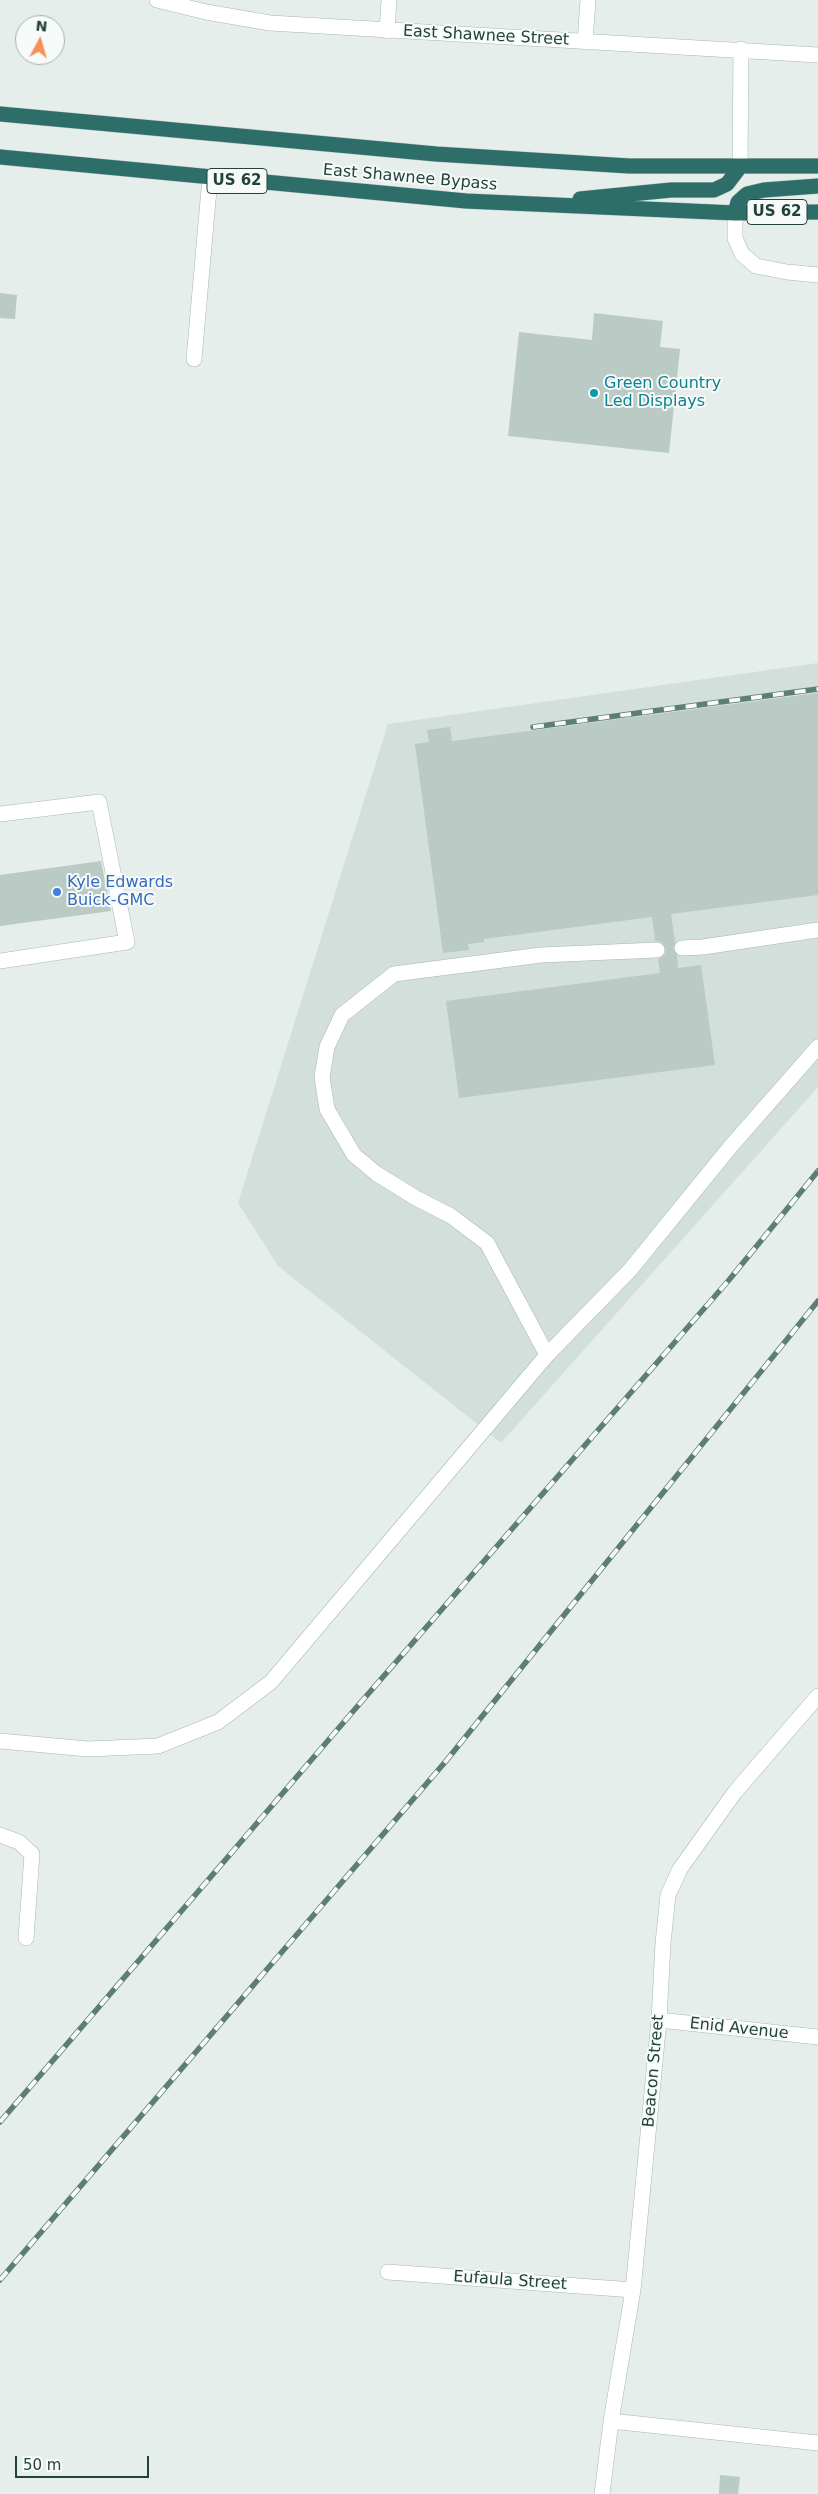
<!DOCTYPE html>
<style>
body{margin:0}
#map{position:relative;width:818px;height:2494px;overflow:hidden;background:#e5eeeb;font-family:"DejaVu Sans",sans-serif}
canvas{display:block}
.north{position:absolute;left:15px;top:15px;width:50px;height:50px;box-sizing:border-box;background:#f6faf9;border:1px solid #a2b0ad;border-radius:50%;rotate:6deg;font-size:14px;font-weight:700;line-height:20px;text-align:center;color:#23423c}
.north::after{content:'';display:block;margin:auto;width:18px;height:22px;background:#f89059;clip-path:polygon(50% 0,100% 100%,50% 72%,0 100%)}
.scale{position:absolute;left:15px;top:2456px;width:134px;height:22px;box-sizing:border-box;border:2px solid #23423c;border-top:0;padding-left:6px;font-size:15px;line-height:18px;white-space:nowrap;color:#23423c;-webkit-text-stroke:4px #f6faf9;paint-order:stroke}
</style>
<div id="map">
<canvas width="818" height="2494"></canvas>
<div class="north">N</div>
<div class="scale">50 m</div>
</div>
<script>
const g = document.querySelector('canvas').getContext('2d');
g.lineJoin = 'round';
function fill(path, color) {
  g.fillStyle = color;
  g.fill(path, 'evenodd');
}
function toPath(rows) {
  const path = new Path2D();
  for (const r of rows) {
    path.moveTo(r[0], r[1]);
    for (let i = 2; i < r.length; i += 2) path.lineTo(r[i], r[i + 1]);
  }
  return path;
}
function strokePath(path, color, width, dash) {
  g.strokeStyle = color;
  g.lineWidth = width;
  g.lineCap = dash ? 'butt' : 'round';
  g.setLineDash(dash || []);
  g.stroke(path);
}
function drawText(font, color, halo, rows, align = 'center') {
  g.font = font + ' "DejaVu Sans",sans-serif';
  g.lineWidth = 4;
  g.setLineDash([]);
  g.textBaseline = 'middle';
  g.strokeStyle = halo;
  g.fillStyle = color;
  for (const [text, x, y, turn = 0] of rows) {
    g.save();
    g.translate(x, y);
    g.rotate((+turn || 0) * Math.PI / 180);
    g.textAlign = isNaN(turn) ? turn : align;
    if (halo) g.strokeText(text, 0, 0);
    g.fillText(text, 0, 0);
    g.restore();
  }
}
fill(toPath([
 [818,663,818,1087,501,1443,278,1266,238,1203,388,724]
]), '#d3dfda');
fill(toPath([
 [0,293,17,295,15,319,0,318],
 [594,313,663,321,660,347,680,349,669,453,508,436,519,332,592,340],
 [818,693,818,895,671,914,675,942,673,949,677,955,678,968,701,965,715,1065,459,1098,446,1001,660,973,658,959,665,955,666,949,662,942,655,941,652,917,484,939,484,942,468,944,469,950,443,953,415,744,429,742,427,730,450,727,452,741],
 [101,861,111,911,0,926,0,875],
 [720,2475,740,2477,738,2494,719,2494]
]), '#bacac4');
const minor = toPath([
 [157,0,206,12,270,23,818,55],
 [387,31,389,0],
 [585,42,588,0],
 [740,167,741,49],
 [735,213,735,238,742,254,756,266,787,272,818,275],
 [194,359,210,178],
 [0,814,99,802,127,942,0,961],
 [682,948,703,947,818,930],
 [657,950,541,955,394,974,342,1015,327,1047,322,1077,327,1109,354,1155,377,1174,416,1198,451,1216,487,1243,547,1355,630,1270,731,1146,818,1047],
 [0,1741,88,1749,158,1746,218,1722,271,1682,547,1355],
 [0,1835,19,1842,32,1854,26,1938],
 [659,2020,818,2037],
 [388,2272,633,2290],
 [611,2421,818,2443],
 [602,2494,611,2421,633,2290,659,2020,663,1943,668,1895,680,1869,735,1792,818,1696]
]);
const highway = toPath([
 [0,114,436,154,629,166,818,166],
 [0,157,466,201,735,213,818,212],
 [580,199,671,190,714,190,727,184,740,167],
 [735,213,738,202,747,194,764,190,818,186]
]);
strokePath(minor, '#a7b7b3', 16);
strokePath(highway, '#c1cac8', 16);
strokePath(minor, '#fff', 15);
strokePath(highway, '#2d6f68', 15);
const rail = toPath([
 [533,727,818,689],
 [0,2122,362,1701,729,1280,818,1171],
 [0,2280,446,1761,818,1301]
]);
strokePath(rail, '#5d7d77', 5.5);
strokePath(rail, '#f6faf9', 4, [11]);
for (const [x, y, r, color] of [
 [594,393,5,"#0f9aa8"],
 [57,892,5,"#3f7fe0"]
]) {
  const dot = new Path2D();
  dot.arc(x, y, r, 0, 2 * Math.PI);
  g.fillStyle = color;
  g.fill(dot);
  strokePath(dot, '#f6faf9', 2);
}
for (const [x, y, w] of [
 [237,181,60],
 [777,212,60]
]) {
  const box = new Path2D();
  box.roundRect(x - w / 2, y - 12.5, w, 25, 4);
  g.fillStyle = '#f6faf9';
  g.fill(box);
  strokePath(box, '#23423c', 1);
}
drawText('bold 15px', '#23423c', null, [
 ["US 62",237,181],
 ["US 62",777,212]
]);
drawText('16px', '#23423c', '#f6faf9', [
 ["East Shawnee Street",486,36,3],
 ["East Shawnee Bypass",410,178,5],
 ["Enid Avenue",739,2029,6],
 ["Beacon Street",654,2071,-85],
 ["Eufaula Street",510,2281,4]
]);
drawText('16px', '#0d838f', '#f6faf9', [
 ["Green Country",604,384],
 ["Led Displays",604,402]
], 'left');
drawText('16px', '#366cbe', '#f6faf9', [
 ["Kyle Edwards",67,883],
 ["Buick-GMC",67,901]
], 'left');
</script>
